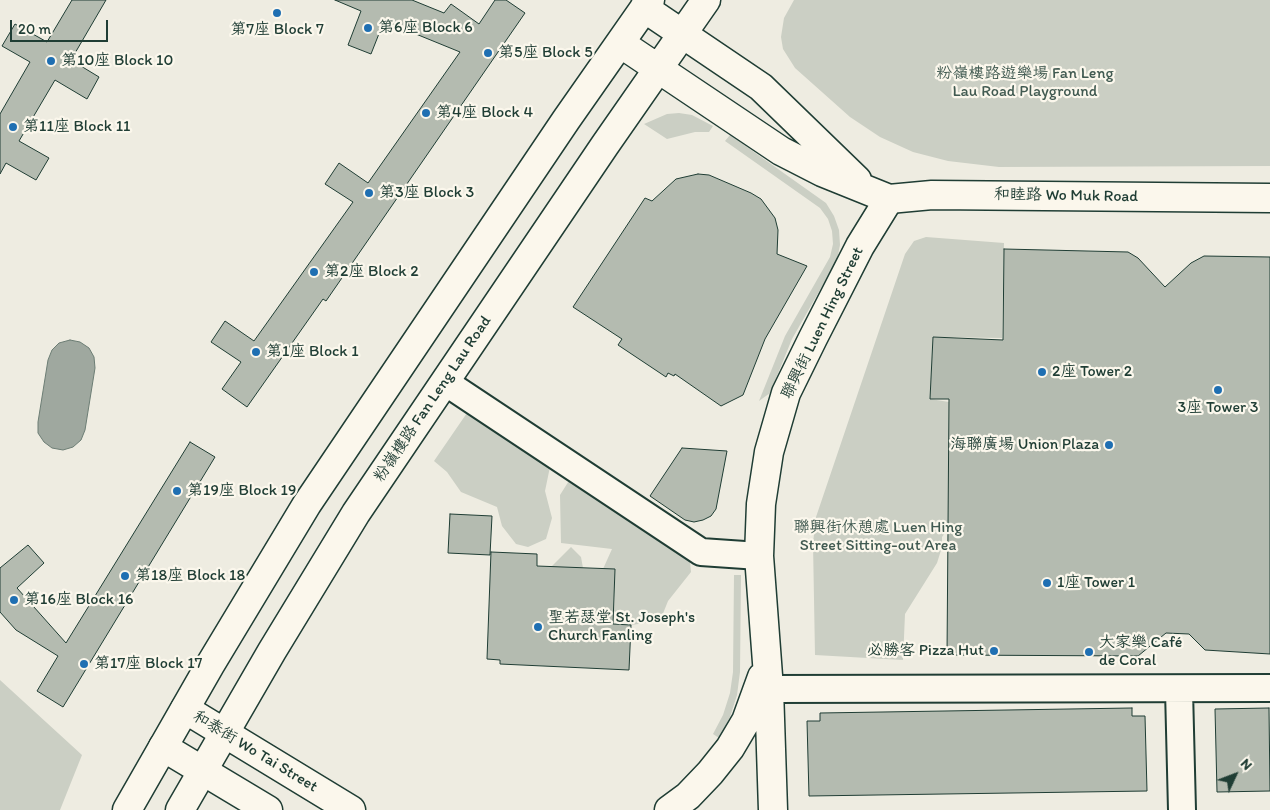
<!DOCTYPE html>
<meta charset="utf-8">
<style>
body{margin:0}
#map{position:relative;width:1270px;height:810px;overflow:hidden;background:#eeece1;font-family:Itim,sans-serif}
canvas{display:block}
.north{position:absolute;left:1210px;top:750px;width:50px;height:50px;-webkit-text-stroke:4px #fbf7ec;paint-order:stroke;rotate:47deg;font-size:14px;font-weight:700;line-height:20px;text-align:center;color:#1f3d34}
.north::after{content:'';display:block;margin:auto;width:18px;height:22px;background:#1f3d34;clip-path:polygon(50% 0,100% 100%,50% 72%,0 100%)}
.scale{position:absolute;left:10px;top:20px;width:98px;height:22px;box-sizing:border-box;border:2px solid #1f3d34;border-top:0;padding-left:6px;font-size:15px;line-height:18px;white-space:nowrap;color:#1f3d34;-webkit-text-stroke:4px #fbf7ec;paint-order:stroke}
</style>
<div id="map">
<canvas width="1270" height="810"></canvas>
<div class="north">N</div>
<div class="scale">20 m</div>
</div>
<script>
const g = document.querySelector('canvas').getContext('2d');
g.lineJoin = 'round';
function fill(path, color) {
  g.fillStyle = color;
  g.fill(path, 'evenodd');
}
function toPath(rows) {
  const path = new Path2D();
  for (const r of rows) {
    path.moveTo(r[0], r[1]);
    for (let i = 2; i < r.length; i += 2) path.lineTo(r[i], r[i + 1]);
  }
  return path;
}
function strokePath(path, color, width, dash) {
  g.strokeStyle = color;
  g.lineWidth = width;
  g.lineCap = dash ? 'butt' : 'round';
  g.setLineDash(dash || []);
  g.stroke(path);
}
function drawText(font, color, halo, rows, align = 'center') {
  g.font = font + ' Itim,"LXGW WenKai TC",sans-serif';
  g.lineWidth = 4.5;
  g.setLineDash([]);
  g.textBaseline = 'middle';
  g.strokeStyle = halo;
  g.fillStyle = color;
  for (const [text, x, y, turn = 0] of rows) {
    g.save();
    g.translate(x, y);
    g.rotate((+turn || 0) * Math.PI / 180);
    g.textAlign = isNaN(turn) ? turn : align;
    if (halo) g.strokeText(text, 0, 0);
    g.fillText(text, 0, 0);
    g.restore();
  }
}
fill(toPath([
 [794,0,1270,0,1270,166,999,167,948,161,913,152,880,137,850,117,795,68,783,49,781,37,784,18],
 [679,113,692,115,713,126,709,132,695,132,667,139,644,124,667,114],
 [730,135,826,203,834,216,839,230,840,245,837,260,792,339,770,393,759,401,785,336,830,257,833,244,832,231,828,219,820,208,725,141],
 [926,237,1004,243,1002,338,933,337,930,399,949,402,948,529,942,537,942,547,937,563,905,614,903,660,815,655,813,543,816,517,905,254,914,241],
 [469,410,551,462,545,491,552,518,546,539,528,547,516,544,502,526,497,507,461,492,447,472,434,461],
 [572,476,689,551,691,572,668,601,660,621,631,625,614,611,615,569,603,569,612,549,561,543,560,495],
 [571,547,581,557,583,568,543,575],
 [734,575,741,575,740,672,737,695,730,717,719,738,713,734,723,715,730,693,733,672],
 [0,680,82,755,60,810,0,810]
]), '#cbcfc4');
const water = toPath([
 [70,340,80,342,89,348,94,357,95,368,85,430,81,440,73,447,63,450,52,448,44,442,38,433,38,422,48,360,52,350,59,343,70,340]
]);
fill(water, '#9fa89f');
strokePath(water, '#6c7d74', 1);
const building = toPath([
 [72,0,106,0,71,60,99,77,87,99,55,80,19,141,49,158,36,180,6,163,0,174,0,114,30,62,2,46,15,24,47,42,72,0],
 [335,0,412,0,444,13,451,4,479,24,495,0,506,0,525,13,326,301,323,299,247,407,222,389,241,362,211,342,225,321,254,341,353,202,325,184,339,163,368,183,460,52,384,21,371,54,348,45,361,11,335,0],
 [698,174,709,175,751,193,761,199,775,218,778,230,777,254,807,266,765,339,743,395,721,406,675,374,674,376,668,373,666,377,618,345,622,339,573,307,645,198,652,201,676,179,698,174],
 [1004,249,1128,252,1138,258,1165,287,1191,263,1204,256,1270,257,1270,654,1205,650,1189,634,1166,633,1138,656,947,655,949,399,930,399,933,337,1003,340,1004,249],
 [190,442,215,457,63,707,37,691,58,656,16,630,0,612,0,568,28,545,44,563,17,588,66,643,190,442],
 [682,448,727,451,716,509,711,516,703,520,694,522,685,520,650,496,682,448],
 [450,514,492,516,490,555,448,553,450,514],
 [491,552,537,554,537,566,615,569,613,624,631,625,629,670,500,664,500,660,487,659,491,552],
 [1132,708,1132,716,1145,716,1147,791,809,796,807,721,820,721,820,713,1132,708],
 [1269,708,1270,791,1217,792,1215,709,1269,708]
]);
fill(building, '#b4bbb0');
strokePath(building, '#1f3d34', 1);
const pedestrian = toPath([
 [445,382,701,552,759,556],
 [769,689,1270,688],
 [1179,690,1182,810]
]);
const minor = toPath([
 [185,709,351,810],
 [163,747,268,810],
 [669,810,688,796,710,773,730,748,746,721,762,677],
 [773,810,769,689,759,556,761,504,769,452,786,393,813,338,860,246,889,199]
]);
const tertiary = toPath([
 [644,8,761,87,857,180],
 [620,43,781,151,822,172,889,199,932,195,1270,198],
 [127,810,210,665,307,504,566,120,650,0],
 [180,810,272,651,356,513,605,145,706,0]
]);
strokePath(pedestrian, '#1f3d34', 30);
strokePath(minor, '#1f3d34', 31);
strokePath(tertiary, '#1f3d34', 31);
strokePath(pedestrian, '#fbf7ec', 26);
strokePath(minor, '#fbf7ec', 28);
strokePath(tertiary, '#fbf7ec', 28);
for (const [x, y, r, color] of [
 [277,13,5,"#1f6fb2"],
 [368,28,5,"#1f6fb2"],
 [488,53,5,"#1f6fb2"],
 [51,61,5,"#1f6fb2"],
 [426,113,5,"#1f6fb2"],
 [13,127,5,"#1f6fb2"],
 [369,193,5,"#1f6fb2"],
 [314,272,5,"#1f6fb2"],
 [256,352,5,"#1f6fb2"],
 [1042,372,5,"#1f6fb2"],
 [1218,390,5,"#1f6fb2"],
 [1109,445,5,"#1f6fb2"],
 [177,491,5,"#1f6fb2"],
 [125,576,5,"#1f6fb2"],
 [1047,583,5,"#1f6fb2"],
 [14,600,5,"#1f6fb2"],
 [538,627,5,"#1f6fb2"],
 [994,651,5,"#1f6fb2"],
 [1089,652,5,"#1f6fb2"],
 [84,664,5,"#1f6fb2"]
]) {
  const dot = new Path2D();
  dot.arc(x, y, r, 0, 2 * Math.PI);
  g.fillStyle = color;
  g.fill(dot);
  strokePath(dot, '#fbf7ec', 2);
}
drawText('16px', '#1f3d34', '#fbf7ec', [
 ["第6座 Block 6",378,28],
 ["第7座 Block 7",277,30,"center"],
 ["第5座 Block 5",498,53],
 ["第10座 Block 10",61,61],
 ["第4座 Block 4",436,113],
 ["第11座 Block 11",23,127],
 ["第3座 Block 3",379,193],
 ["第2座 Block 2",324,272],
 ["第1座 Block 1",266,352],
 ["2座 Tower 2",1052,372],
 ["3座 Tower 3",1218,408,"center"],
 ["海聯廣場 Union Plaza",1099,445,"right"],
 ["第19座 Block 19",187,491],
 ["第18座 Block 18",135,576],
 ["1座 Tower 1",1057,583],
 ["第16座 Block 16",24,600],
 ["聖若瑟堂 St. Joseph's",548,618],
 ["Church Fanling",548,636],
 ["大家樂 Café",1099,643],
 ["de Coral",1099,661],
 ["必勝客 Pizza Hut",984,651,"right"],
 ["第17座 Block 17",94,664]
], 'left');
drawText('16px', '#415a51', '#fbf7ec', [
 ["粉嶺樓路遊樂場 Fan Leng",1025,74],
 ["Lau Road Playground",1025,92],
 ["聯興街休憩處 Luen Hing",878,528],
 ["Street Sitting-out Area",878,546]
]);
drawText('16px', '#1f3d34', '#fbf7ec', [
 ["和睦路 Wo Muk Road",1066,196,1],
 ["聯興街 Luen Hing Street",823,323,-64],
 ["粉嶺樓路 Fan Leng Lau Road",433,399,-56],
 ["和泰街 Wo Tai Street",255,752,31]
]);
</script>
